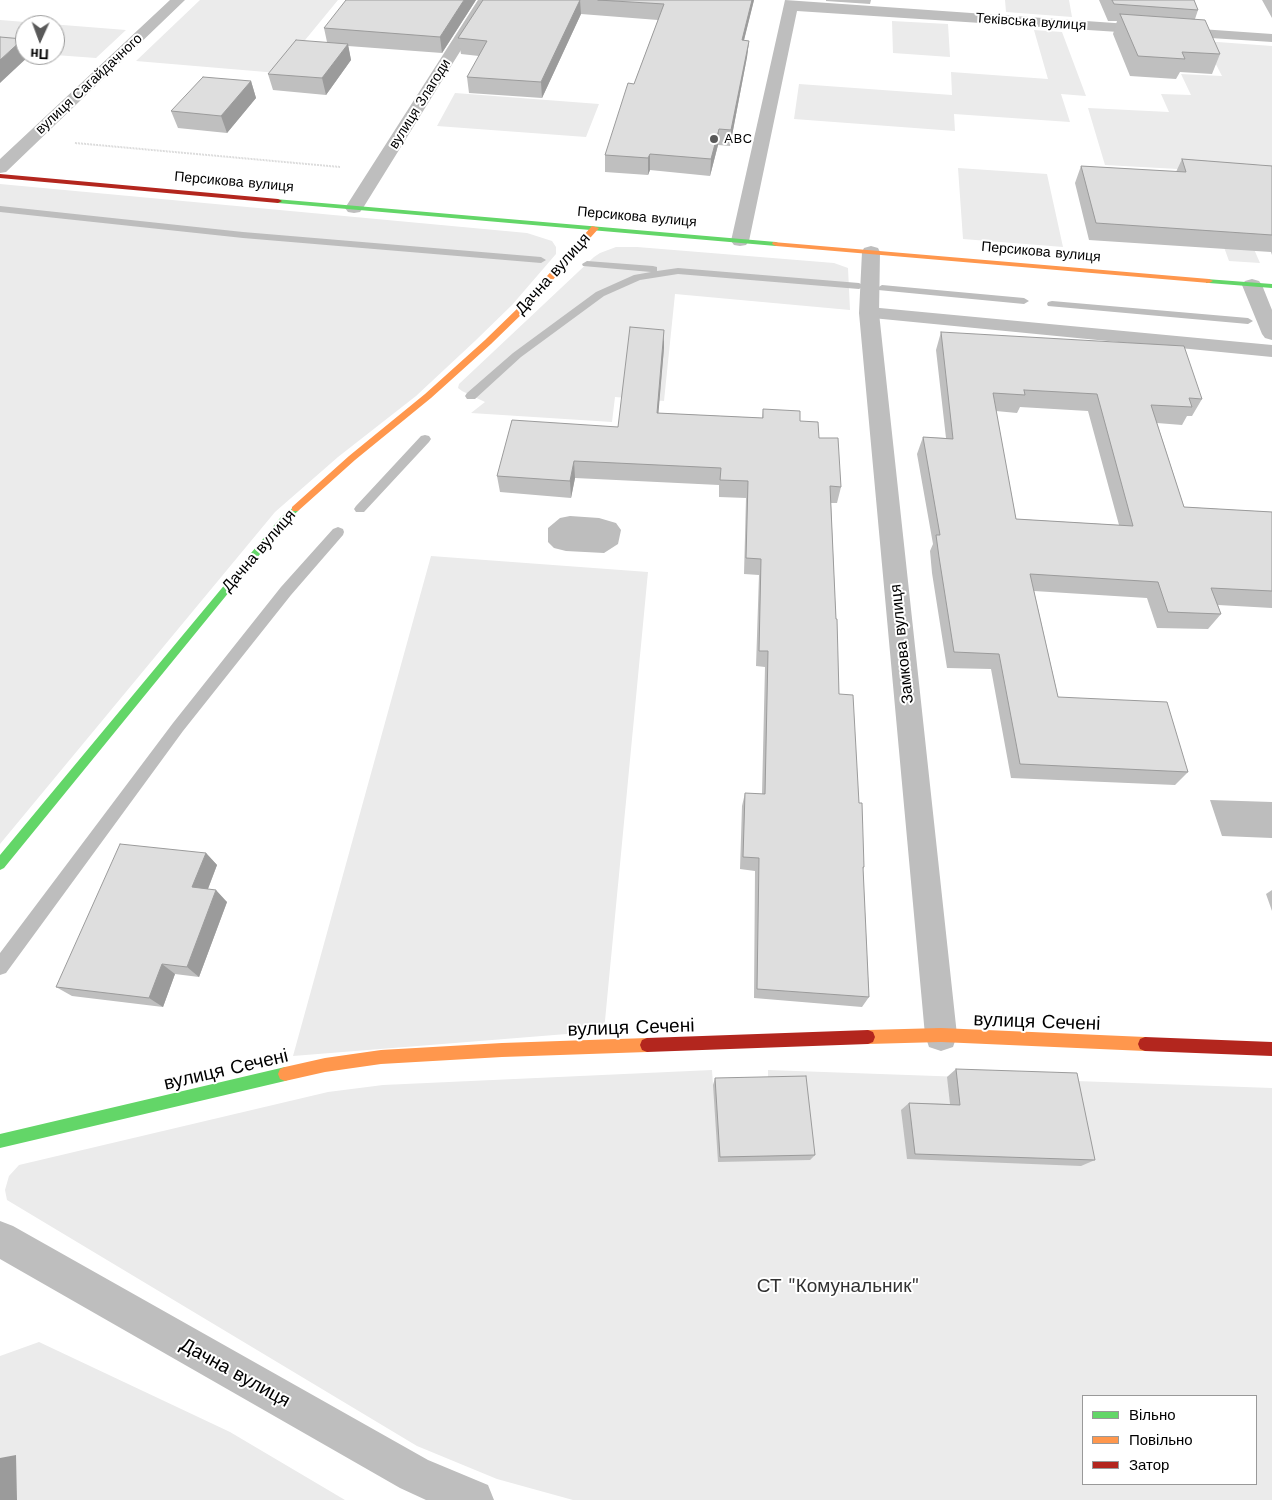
<!DOCTYPE html>
<meta charset="utf-8">
<style>
body{margin:0}
#map{position:relative;width:1272px;height:1500px;overflow:hidden;background:#fff;font-family:"Work Sans",sans-serif}
canvas{display:block}
.legend{position:absolute;left:1082px;top:1395px;width:175px;height:90px;box-sizing:border-box;background:#fff;border:1px solid #999;margin:0;padding:6px 9px;list-style:none;font-size:15px;color:#000}
.legend li{display:flex;align-items:center;gap:10px;height:25px}
.legend b{width:25px;border:1px solid #999}
.north{position:absolute;left:15px;top:15px;width:50px;height:50px;box-sizing:border-box;background:#fff;border:1px solid #999;border-radius:50%;rotate:182deg;font-size:14px;font-weight:700;line-height:20px;text-align:center;color:#000}
.north::after{content:'';display:block;margin:auto;width:18px;height:22px;background:#595959;clip-path:polygon(50% 0,100% 100%,50% 72%,0 100%)}
</style>
<div id="map">
<canvas width="1272" height="1500"></canvas>
<ul class="legend">
<li><b style="height:6px;background:#63d668"></b>Вільно</li>
<li><b style="height:6px;background:#ff974d"></b>Повільно</li>
<li><b style="height:6px;background:#b3261e"></b>Затор</li>
</ul>
<div class="north">Пн</div>
</div>
<script>
const g = document.querySelector('canvas').getContext('2d');
g.lineJoin = 'round';
function fill(path, color) {
  g.fillStyle = color;
  g.fill(path, 'evenodd');
}
function toPath(rows) {
  const path = new Path2D();
  for (const r of rows) {
    path.moveTo(r[0], r[1]);
    for (let i = 2; i < r.length; i += 2) path.lineTo(r[i], r[i + 1]);
  }
  return path;
}
function strokePath(path, color, width, dash) {
  g.strokeStyle = color;
  g.lineWidth = width;
  g.lineCap = dash ? 'butt' : 'round';
  g.setLineDash(dash || []);
  g.stroke(path);
}
function drawText(font, color, halo, rows, align = 'center') {
  g.font = font + ' "Work Sans",sans-serif';
  g.lineWidth = 4;
  g.setLineDash([]);
  g.textBaseline = 'middle';
  g.strokeStyle = halo;
  g.fillStyle = color;
  for (const [text, x, y, turn = 0] of rows) {
    g.save();
    g.translate(x, y);
    g.rotate((+turn || 0) * Math.PI / 180);
    g.textAlign = isNaN(turn) ? turn : align;
    if (halo) g.strokeText(text, 0, 0);
    g.fillText(text, 0, 0);
    g.restore();
  }
}
fill(toPath([
 [200,0,338,0,278,73,136,61],
 [1005,0,1069,0,1072,17,1006,12],
 [0,20,126,30,96,58,55,55,55,25,25,25,25,52,0,50],
 [892,21,948,24,950,57,893,53],
 [1034,30,1062,32,1086,96,1061,94,1070,122,954,114,955,131,794,119,799,84,952,95,951,72,1048,79],
 [1204,41,1272,46,1272,175,1267,165,1232,163,1227,187,1260,263,1229,261,1196,170,1105,165,1088,108,1169,112,1161,94,1191,95,1181,74,1222,76],
 [455,93,599,104,586,137,437,126],
 [958,168,1047,174,1063,247,963,239],
 [0,184,527,233,552,241,556,247,556,254,512,305,475,341,416,396,338,457,275,512,0,844],
 [616,247,637,247,834,263,848,268,850,310,675,294,664,401,615,397,612,422,471,413,485,402,462,391,458,388,459,384,594,257,600,253],
 [431,556,648,572,604,1031,293,1056],
 [712,1070,713,1085,768,1084,768,1070,1272,1088,1272,1500,573,1500,497,1479,417,1446,7,1200,5,1190,9,1176,19,1165,328,1092,383,1085],
 [1083,1396,1256,1396,1256,1484,1083,1484],
 [39,1342,230,1432,345,1500,0,1500,0,1356]
]), '#ebebeb');
fill(toPath([
 [570,516,599,518,616,523,621,530,618,544,604,553,566,551,554,548,548,542,548,528,560,518],
 [1210,800,1272,802,1272,838,1222,836]
]), '#bdbdbd');
fill(toPath([
 [0,206,243,232,541,257,546,260,541,263,243,238,0,212,0,206],
 [587,261,653,266,657,267,657,271,678,268,859,283,864,286,859,289,678,274,640,280,604,296,521,357,475,399,467,399,465,396,467,393,513,353,596,292,634,275,651,272,583,266,582,264,587,261],
 [882,285,1024,298,1029,301,1024,304,878,290,877,288,882,285],
 [1052,301,1248,318,1253,321,1248,324,1048,306,1047,304,1048,302,1052,301],
 [425,435,429,436,431,439,429,442,364,512,356,512,354,509,356,506,421,436,425,435],
 [338,527,343,529,344,532,343,535,291,595,183,731,6,973,0,975,0,953,173,723,281,587,333,529,338,527]
]), '#bdbdbd');
strokePath(toPath([
 [75,143,340,167]
]), '#b9b9b9', 2, [0.5, 1]);
fill(toPath([
 [869,307,1272,345,1272,357,862,317,859,313,862,309,869,307],
 [0,1221,13,1226,428,1460,488,1485,494,1500,426,1500,400,1488,0,1259,0,1221]
]), '#bebebe');
fill(toPath([
 [170,0,185,0,6,172,0,173,0,159,170,0],
 [478,0,492,0,363,208,360,212,354,213,348,212,345,208,478,0],
 [785,0,1272,34,1272,42,797,11,749,241,746,245,740,246,734,245,731,241,785,0],
 [871,246,878,248,880,252,879,313,957,1035,953,1047,941,1051,929,1047,925,1035,859,313,862,252,864,248,871,246],
 [1252,279,1259,281,1262,285,1272,310,1272,340,1265,338,1262,334,1242,285,1245,281,1252,279]
]), '#bebebe');
fill(toPath([
 [275,199,776,242,780,244,776,246,278,203,274,201,275,199],
 [1206,279,1272,284,1272,288,1209,283,1206,283,1206,279],
 [295,506,298,507,298,511,287,521,4,868,0,870,0,855,281,517,295,506],
 [285,1067,290,1069,292,1074,290,1079,285,1081,0,1148,0,1134,285,1067]
]), '#63d668');
fill(toPath([
 [592,226,599,228,526,310,491,344,431,398,355,460,298,511,292,511,292,507,349,456,425,394,485,340,520,306,592,226],
 [773,242,1209,279,1213,281,1209,283,776,246,772,244,773,242],
 [941,1028,1145,1037,1150,1039,1152,1044,1150,1049,1145,1051,941,1042,868,1044,863,1042,861,1037,863,1032,868,1030,941,1028],
 [647,1038,652,1040,654,1045,652,1050,647,1052,502,1057,381,1064,325,1072,285,1081,280,1079,278,1074,280,1069,285,1067,325,1058,381,1050,502,1043,647,1038]
]), '#ff974d');
fill(toPath([
 [0,174,278,199,282,201,278,203,0,178,0,174],
 [868,1030,873,1032,875,1037,873,1042,868,1044,647,1052,642,1050,640,1045,642,1040,647,1038,868,1030],
 [1145,1037,1272,1042,1272,1056,1145,1051,1140,1049,1138,1044,1140,1039,1145,1037]
]), '#b3261e');
fill(toPath([
 [476,0,442,53,348,46,351,60,326,95,273,90,268,74,327,42,324,28],
 [483,0,754,0,744,40,749,41,747,57,730,146,718,145,710,176,650,170,648,175,605,172,605,155,634,84,658,20,581,14,542,98,469,93,467,77,479,56,461,54,458,38],
 [826,0,871,0,870,4,826,1],
 [1099,0,1194,0,1198,10,1195,19,1220,54,1212,74,1180,72,1176,79,1130,76,1113,34,1117,21,1108,21],
 [1262,0,1272,0,1272,18],
 [251,81,256,98,227,133,178,128,171,111],
 [1182,159,1272,166,1272,255,1271,252,1089,240,1075,183,1081,166,1176,172],
 [941,332,1202,399,1192,416,1187,416,1182,425,1157,423,1184,507,1272,512,1272,608,1218,605,1221,614,1208,629,1157,628,1147,598,1034,591,1058,697,1188,772,1175,785,1011,778,991,669,947,668,932,573,930,551,933,544,917,454,923,437,946,438,936,350],
 [1020,407,1088,411,1119,525,1016,519,996,411,1017,413],
 [664,348,658,413,762,418,763,409,800,421,819,438,841,487,837,503,831,503,839,694,859,803,864,867,863,870,869,997,862,1007,754,998,755,871,740,869,742,806,745,793,762,794,765,667,756,666,759,575,744,574,746,498,719,497,719,485,575,478,571,498,500,492,497,476,618,427],
 [206,853,217,865,208,889,227,902,199,977,175,974,163,1007,72,996,56,987],
 [1272,890,1272,911,1266,894],
 [956,1069,1095,1160,1081,1166,907,1159,901,1110,909,1103,950,1104,947,1077],
 [715,1078,815,1155,810,1160,718,1162,713,1085]
]), '#bfbfbf');
fill(toPath([
 [464,0,476,0,442,53,440,37],
 [580,0,581,14,542,98,541,82],
 [752,0,754,0,740,56,742,40],
 [23,39,25,44,25,55,30,55,0,83,0,60],
 [749,41,747,57,730,146,731,130],
 [348,44,351,60,326,95,322,78],
 [251,81,256,98,227,133,221,116],
 [719,129,718,145,710,176,711,159],
 [650,154,650,170,648,175,648,158],
 [664,330,664,348,657,430,657,413],
 [574,461,575,478,571,498,570,481],
 [206,853,217,865,204,899,192,887],
 [216,890,227,902,199,977,187,967],
 [162,964,175,974,163,1007,149,998],
 [16,1455,17,1500,0,1500,0,1458]
]), '#9b9b9b');
const building = toPath([
 [346,0,464,0,440,37,324,28,346,0],
 [483,0,580,0,541,82,467,77,487,41,458,38,483,0],
 [598,0,752,0,742,40,749,41,731,130,719,129,711,159,650,154,648,158,605,155,628,83,634,84,664,4,598,0],
 [1112,0,1194,0,1198,10,1114,4,1112,0],
 [1120,14,1205,20,1220,54,1182,52,1185,59,1138,56,1120,14],
 [0,37,23,39,0,60,0,37],
 [296,40,348,44,322,78,268,74,296,40],
 [203,77,251,81,221,116,171,111,203,77],
 [1182,159,1272,166,1272,235,1096,223,1081,166,1186,172,1182,159],
 [630,327,664,330,657,413,763,418,763,409,800,411,800,421,818,422,819,438,838,438,841,487,830,486,836,619,837,619,839,694,853,695,859,803,862,803,864,867,863,867,869,997,757,989,759,858,743,857,745,793,765,794,768,651,759,651,761,559,746,558,748,481,720,480,721,468,574,461,570,481,497,476,512,420,618,427,630,327],
 [941,332,1184,346,1202,399,1189,398,1192,407,1151,405,1184,507,1272,512,1272,591,1211,588,1221,614,1168,612,1158,582,1030,574,1058,697,1167,702,1188,772,1020,764,999,654,954,652,939,557,936,535,940,535,923,437,953,439,941,332],
 [1024,390,1097,394,1133,526,1016,519,993,393,1025,395,1024,390],
 [120,844,206,853,192,887,216,890,187,967,162,964,149,998,56,987,120,844],
 [956,1069,1077,1073,1095,1160,915,1154,909,1103,960,1105,956,1069],
 [806,1076,815,1155,720,1157,715,1078,806,1076]
]);
fill(building, '#dedede');
strokePath(building, '#9b9b9b', 1);
for (const [x, y, r, color] of [
 [714,139,5,"#595959"]
]) {
  const dot = new Path2D();
  dot.arc(x, y, r, 0, 2 * Math.PI);
  g.fillStyle = color;
  g.fill(dot);
  strokePath(dot, '#fff', 2);
}
drawText('14px', '#000', '#fff', [
 ["Теківська вулиця",1031,22,4],
 ["вулиця Сагайдачного",89,84,-43],
 ["вулиця Злагоди",420,104,-58],
 ["Персикова вулиця",234,182,5],
 ["Персикова вулиця",637,217,5],
 ["Персикова вулиця",1041,252,5]
]);
drawText('14px', '#000', '#fff', [
 ["ABC",724,139]
], 'left');
drawText('16px', '#000', '#fff', [
 ["Дачна вулиця",553,274,-48],
 ["Дачна вулиця",259,551,-49],
 ["Замкова вулиця",902,644,-96]
]);
drawText('19px', '#000', '#fff', [
 ["вулиця Сечені",1037,1022,2],
 ["вулиця Сечені",631,1028,-2],
 ["вулиця Сечені",226,1070,-13],
 ["Дачна вулиця",235,1373,29]
]);
drawText('19px', '#313131', '#fff', [
 ["СТ \"Комунальник\"",838,1286]
]);
</script>
